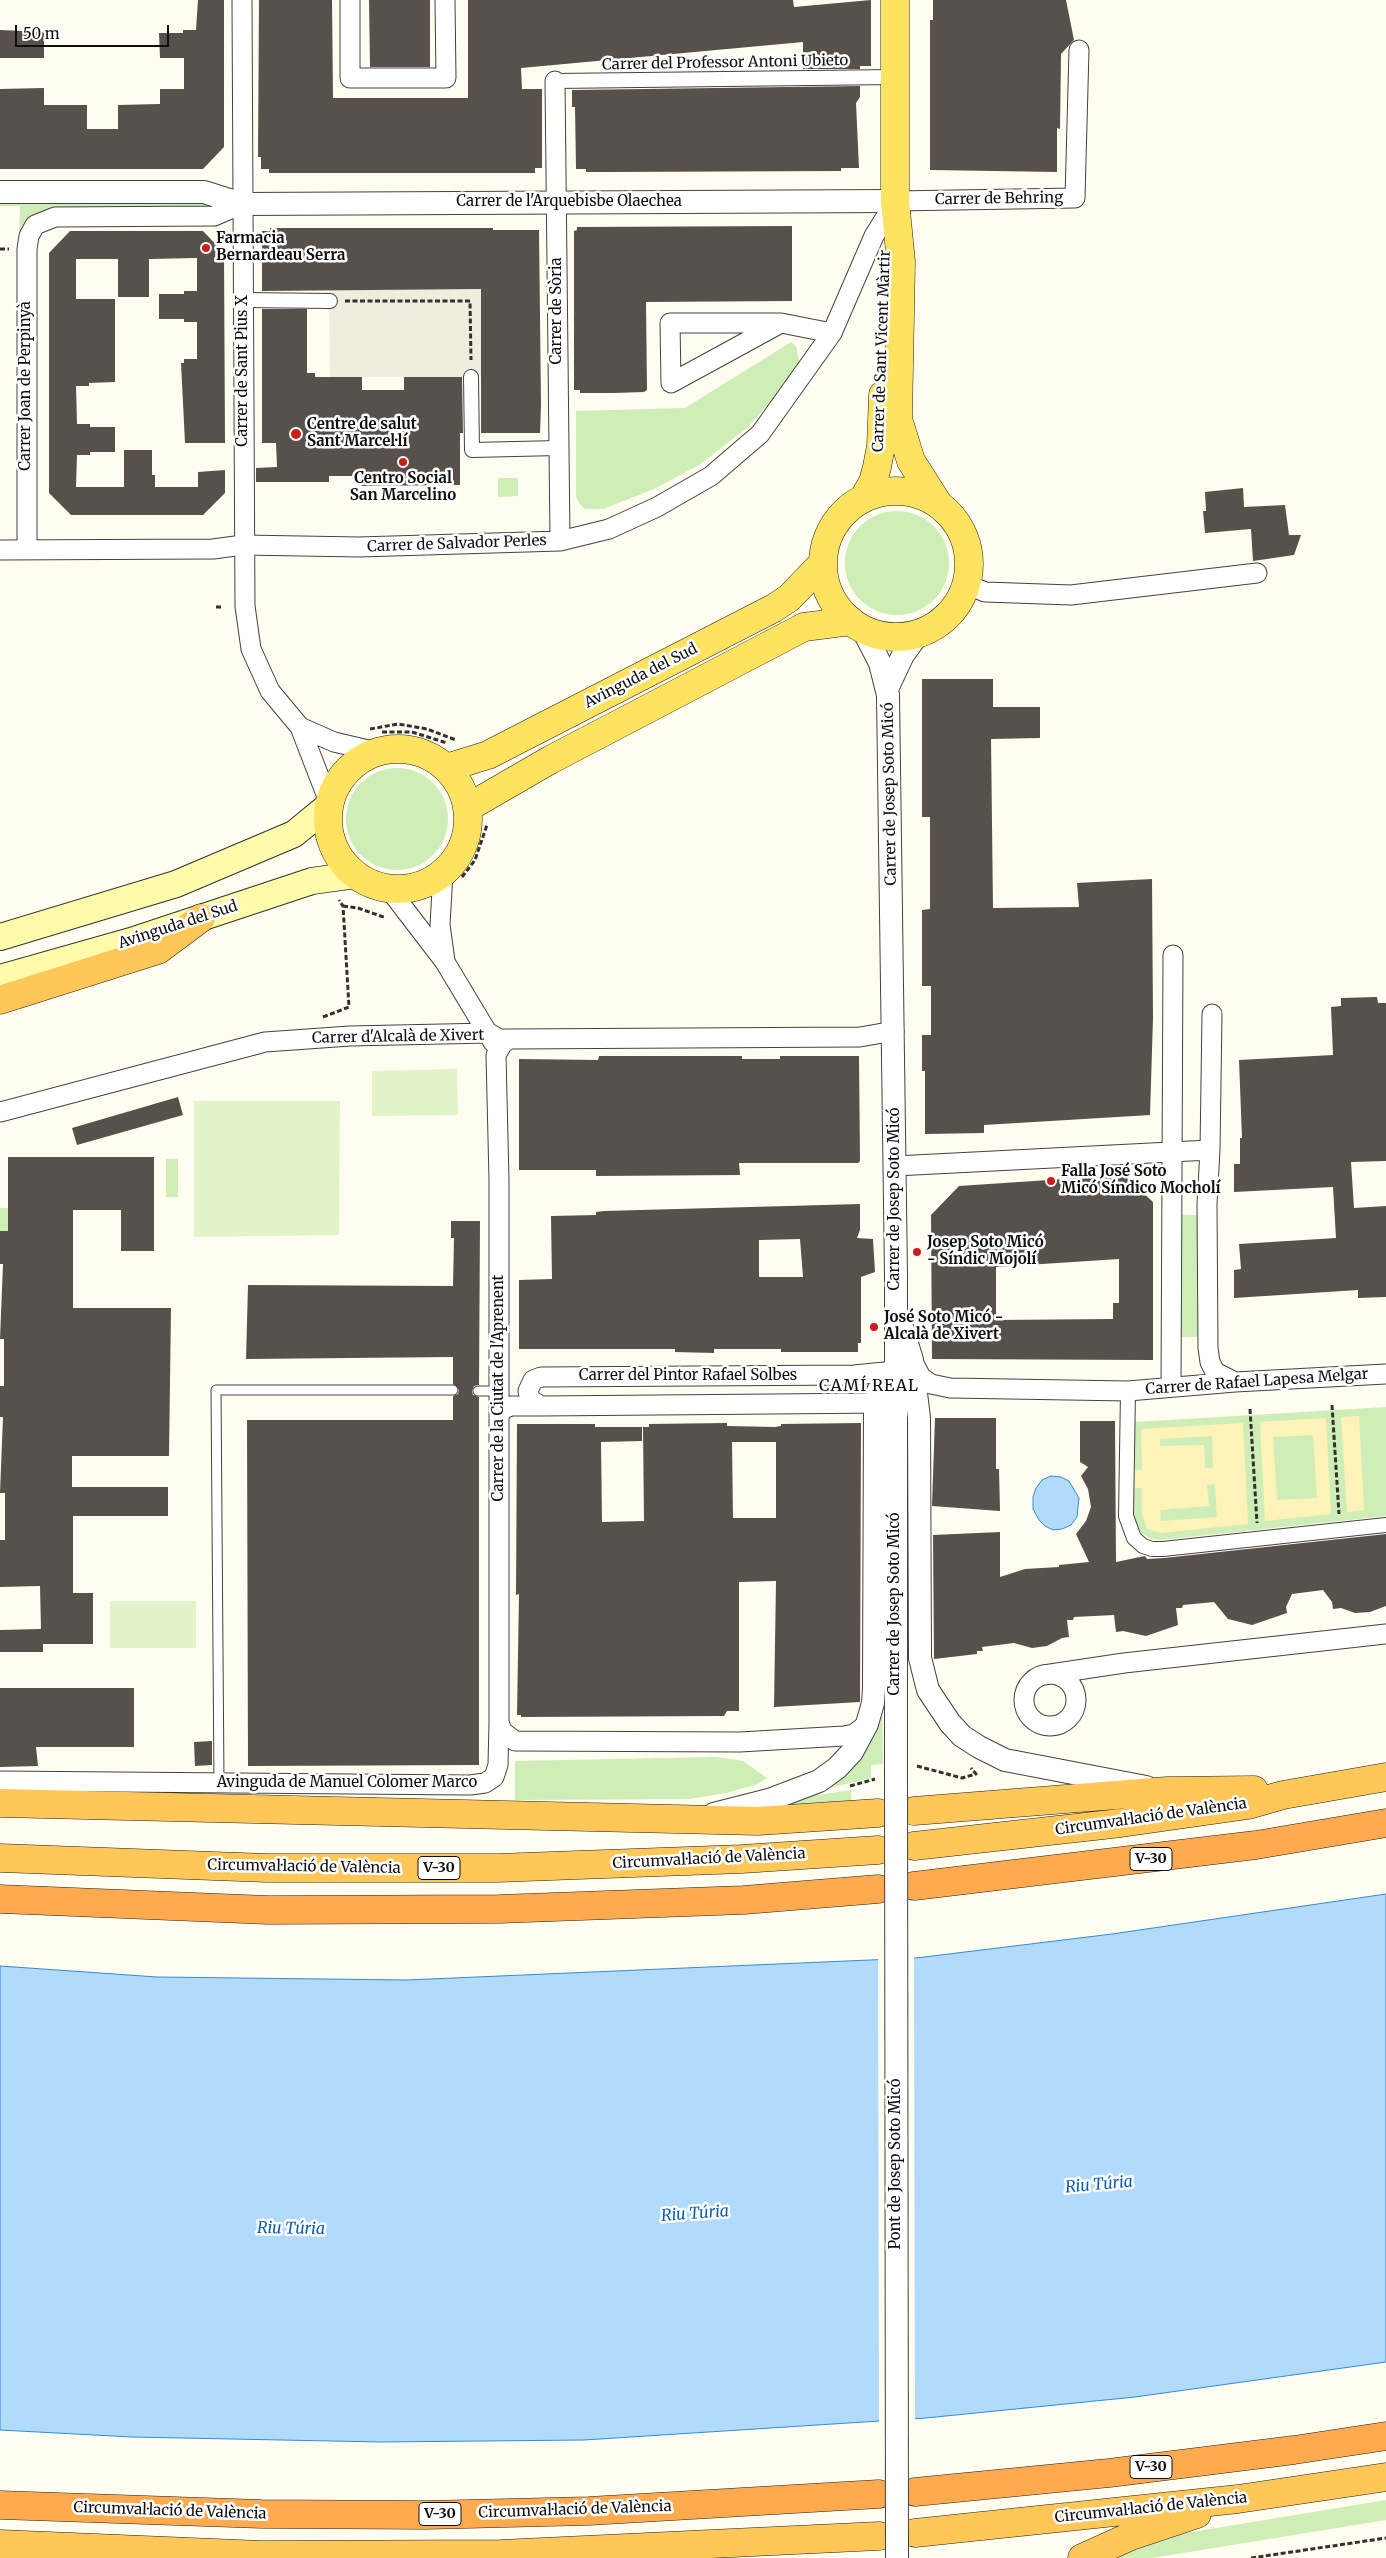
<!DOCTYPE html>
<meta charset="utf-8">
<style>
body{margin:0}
#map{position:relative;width:1386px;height:2558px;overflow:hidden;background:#fffdf0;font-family:Merriweather,serif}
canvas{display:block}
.scale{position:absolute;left:15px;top:25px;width:154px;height:22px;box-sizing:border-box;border:2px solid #0f0f0f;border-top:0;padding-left:6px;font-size:15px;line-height:18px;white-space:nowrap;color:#0f0f0f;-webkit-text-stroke:4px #fff;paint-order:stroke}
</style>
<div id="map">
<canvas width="1386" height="2558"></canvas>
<div class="scale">50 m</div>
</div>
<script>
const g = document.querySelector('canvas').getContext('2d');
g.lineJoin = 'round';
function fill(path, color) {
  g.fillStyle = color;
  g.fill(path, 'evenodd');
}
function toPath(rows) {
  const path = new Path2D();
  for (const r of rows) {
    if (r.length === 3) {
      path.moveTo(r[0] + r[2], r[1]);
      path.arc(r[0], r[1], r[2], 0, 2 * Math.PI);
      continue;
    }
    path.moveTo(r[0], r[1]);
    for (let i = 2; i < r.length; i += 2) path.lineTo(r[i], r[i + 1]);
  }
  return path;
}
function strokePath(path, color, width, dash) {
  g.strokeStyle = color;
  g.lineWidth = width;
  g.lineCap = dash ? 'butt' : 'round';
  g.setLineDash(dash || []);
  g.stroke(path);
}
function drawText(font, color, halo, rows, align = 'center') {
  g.font = font + ' Merriweather,serif';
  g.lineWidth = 5;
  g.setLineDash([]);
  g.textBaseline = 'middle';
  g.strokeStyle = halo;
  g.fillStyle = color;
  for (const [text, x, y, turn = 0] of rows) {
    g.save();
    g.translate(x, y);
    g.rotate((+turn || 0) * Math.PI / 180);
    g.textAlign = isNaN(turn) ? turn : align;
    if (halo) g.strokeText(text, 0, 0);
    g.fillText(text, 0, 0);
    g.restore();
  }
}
fill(toPath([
 [200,197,208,210,42,211,31,217,25,223,19,241,20,206,0,206,0,198],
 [791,342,796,346,800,364,788,382,747,428,699,465,654,489,603,509,585,509,579,503,576,497,576,411,685,408],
 [498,478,518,478,518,496,498,497],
 [897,563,52],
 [397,819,51],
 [166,1159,178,1159,178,1197,166,1197],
 [0,1208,53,1208,53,1231,0,1231],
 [1181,1215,1199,1215,1199,1337,1181,1337],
 [1386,1407,1386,1516,1161,1540,1151,1539,1143,1534,1136,1526,1134,1516,1135,1422],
 [882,1687,883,1764,871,1765,871,1778,824,1789],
 [716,1757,743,1761,767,1778,758,1784,726,1793,689,1799,515,1800,515,1761],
 [817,1790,818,1795,851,1790,852,1807,766,1813],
 [1386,2500,1386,2520,1152,2558,1110,2558,1154,2541,1186,2533]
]), '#cfedb6');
fill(toPath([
 [1359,1416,1364,1510,1347,1512,1341,1417],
 [1326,1418,1331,1514,1265,1521,1260,1422],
 [1313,1435,1317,1498,1277,1500,1273,1437],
 [1243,1423,1248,1524,1161,1533,1147,1529,1142,1514,1142,1488,1134,1488,1134,1470,1142,1470,1141,1429],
 [1212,1436,1213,1468,1205,1468,1204,1445,1160,1446,1160,1439],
 [1215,1484,1217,1517,1161,1521,1160,1510,1209,1506,1207,1485]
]), '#fff3b9');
fill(toPath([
 [457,1069,458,1115,372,1116,372,1071],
 [194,1101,340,1101,339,1235,194,1237],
 [110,1601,196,1601,196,1648,110,1648]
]), '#e2f3c9');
fill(toPath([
 [329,289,481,289,481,377,330,377]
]), '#f0edde');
const water = toPath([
 [1051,1476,1061,1477,1069,1481,1079,1498,1077,1517,1071,1525,1062,1529,1053,1530,1045,1526,1039,1520,1033,1509,1033,1497,1036,1488,1042,1480,1051,1476],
 [1386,1894,1386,2362,1135,2397,926,2418,584,2440,381,2442,132,2437,0,2430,0,1966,157,1977,407,1980,916,1958,1112,1934,1386,1894]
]);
fill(water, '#b1dafb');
strokePath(water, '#328bd7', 1);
fill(toPath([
 [914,1956,915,2421,879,2423,878,1957]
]), '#fffdf0');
fill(toPath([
 [198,0,224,0,224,147,203,169,0,169,0,89,44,88,44,105,87,105,87,129,118,129,118,105,160,104,160,89,184,89,184,58,160,58,159,33,183,33,183,30,196,30],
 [259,0,332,0,333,98,468,98,468,0,793,0,794,7,871,0,871,66,860,66,860,69,803,69,803,42,521,68,522,89,542,89,542,168,535,168,535,173,269,173,269,169,261,169,261,157,258,157],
 [369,0,430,0,430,67,370,67],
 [933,0,1066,0,1074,40,1061,54,1060,129,1057,128,1057,172,930,170,930,20,933,20],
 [0,30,44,32,44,58,0,58],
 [860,86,860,97,856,103,859,168,841,168,841,171,609,172,586,172,586,169,576,169,575,107,572,107,572,90],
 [792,226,792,301,646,302,647,390,644,392,613,393,580,393,580,390,574,390,574,231,577,230,577,227],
 [270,228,493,228,493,230,539,230,541,405,540,433,481,433,481,289,262,291,262,231,270,231],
 [70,231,203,231,224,253,225,443,185,443,181,363,184,363,184,359,197,359,197,322,184,322,184,319,159,319,159,294,184,294,184,291,197,291,197,258,149,259,149,297,118,297,118,259,76,259,76,299,115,299,115,382,89,383,89,386,76,386,77,424,90,424,90,427,115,427,115,452,90,452,90,455,77,455,76,487,124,487,124,450,152,450,152,475,155,475,155,487,198,487,198,472,225,470,225,493,203,515,71,515,49,493,49,253],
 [262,309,307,309,307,373,315,373,315,377,362,377,362,390,404,390,404,377,462,377,463,433,460,433,460,485,361,486,361,476,329,476,329,482,256,482,256,468,277,467,276,443,262,443],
 [1243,488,1244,507,1285,505,1289,535,1301,535,1294,555,1253,561,1251,529,1205,533,1203,511,1206,511,1205,492],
 [922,679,993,679,993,707,1040,707,1040,738,991,739,993,908,1079,907,1077,883,1152,879,1153,1018,1150,1115,984,1125,984,1133,925,1134,925,1071,922,1071,922,1035,931,1035,931,986,922,986,922,910,930,909,930,817,922,817],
 [1377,997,1378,1003,1386,1003,1386,1161,1351,1162,1354,1208,1386,1206,1386,1297,1358,1298,1358,1290,1234,1298,1234,1270,1241,1269,1239,1244,1336,1238,1333,1187,1234,1192,1234,1164,1240,1164,1240,1138,1242,1138,1239,1060,1333,1055,1331,1007,1341,1006,1341,998],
 [599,1056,742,1056,742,1059,780,1059,780,1056,859,1056,860,1161,858,1163,739,1163,740,1175,596,1176,596,1170,519,1170,519,1059,598,1060],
 [178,1097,183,1115,77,1145,72,1128],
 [8,1157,154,1157,154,1251,121,1251,121,1210,73,1210,73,1308,171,1308,169,1456,72,1456,72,1487,168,1487,168,1516,73,1516,73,1593,93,1593,93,1644,43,1644,43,1652,0,1652,0,1630,41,1629,40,1586,0,1587,0,1540,5,1540,5,1493,0,1493,3,1417,0,1417,0,1386,4,1386,4,1339,0,1339,3,1264,0,1264,0,1231,8,1231],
 [1124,1175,1153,1202,1153,1360,932,1359,931,1215,959,1186],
 [1119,1259,1119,1303,1113,1303,1113,1319,996,1320,996,1267],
 [860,1204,860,1230,857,1238,873,1239,875,1272,861,1277,861,1343,858,1343,858,1352,781,1352,781,1349,714,1349,714,1353,675,1352,675,1349,519,1349,519,1280,552,1279,551,1216,596,1215,596,1212,604,1211],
 [800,1239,803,1277,759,1277,759,1240],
 [451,1221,480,1221,479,1385,474,1386,472,1391,473,1395,479,1397,479,1765,248,1766,247,1420,453,1420,453,1396,458,1394,459,1390,453,1384,453,1357,246,1359,248,1285,453,1286,454,1238,451,1238],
 [935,1418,996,1418,996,1469,999,1469,1000,1511,932,1506],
 [1080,1421,1115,1421,1116,1562,1145,1556,1147,1559,1164,1558,1386,1534,1386,1606,1370,1612,1355,1613,1341,1608,1333,1609,1332,1602,1323,1590,1292,1594,1286,1607,1287,1613,1252,1625,1228,1619,1214,1602,1183,1605,1182,1608,1176,1608,1178,1625,1146,1636,1123,1631,1116,1632,1114,1615,1074,1617,1073,1620,1067,1620,1069,1637,1062,1638,1047,1646,1032,1648,1014,1643,982,1647,983,1651,977,1651,977,1654,934,1659,933,1535,1000,1532,1000,1577,1025,1569,1059,1567,1059,1565,1089,1562,1076,1534,1086,1521,1091,1507,1088,1489,1081,1476,1088,1467,1080,1462],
 [727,1423,727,1426,775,1427,781,1426,781,1424,861,1423,860,1702,774,1707,776,1581,739,1582,739,1711,727,1711,724,1716,521,1717,521,1715,517,1715,519,1594,516,1595,517,1424,595,1424,595,1427,642,1427,642,1441,601,1442,602,1522,644,1521,643,1427,649,1427,649,1424],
 [732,1442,776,1442,776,1518,733,1518],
 [0,1688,134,1688,134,1747,36,1747,38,1766,0,1767],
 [212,1741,212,1765,195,1766,194,1742]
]), '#58504a');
const service = toPath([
 [478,1391,498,1391],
 [219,1782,216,1390,453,1390]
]);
const pedestrian = toPath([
 [555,81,895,77],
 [243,300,330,301],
 [471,377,472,450,559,448],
 [1128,1391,1126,1516,1134,1538,1143,1546,1152,1549,1163,1549,1386,1525]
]);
const minor = toPath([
 [242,0,245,606,251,649,270,691,300,727,329,802],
 [350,0,350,78,446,78,445,0],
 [555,81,560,541],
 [895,201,1075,198,1079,50],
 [781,323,671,383,670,323,781,323,832,333],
 [27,549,27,249,29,236,35,225,55,217,214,216,242,204],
 [0,550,213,549,243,545,359,547,560,541,609,529,657,507,711,476,760,434,832,333,874,236,887,215],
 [966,584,985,592,1071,595,1257,573],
 [300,727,334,742,377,752],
 [443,873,440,925,445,961],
 [389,889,445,962,493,1042],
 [1212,1014,1210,1150,1207,1204,1208,1348,1210,1362,1215,1372,1235,1382],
 [0,1112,265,1042,350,1036,489,1033,499,1039,510,1039,860,1037,894,1031],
 [895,1166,1210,1150],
 [912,1360,921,1377,931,1384,950,1388,1128,1391,1235,1382,1386,1374],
 [1171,1387,1173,955],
 [888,1403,541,1406,530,1399,528,1391,533,1380,541,1377,854,1375,895,1371],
 [499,1418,501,1410,511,1406,541,1406],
 [1050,1700,26],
 [1044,1675,1124,1663,1386,1634],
 [499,1722,502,1731,515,1741,740,1742,844,1736,854,1734,867,1724],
 [0,1781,470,1785,485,1783,494,1777,498,1765,499,1722,499,1180,496,1055,503,1043,510,1039]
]);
const tertiary = toPath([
 [0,192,204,192,242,204,895,201],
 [862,628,880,663,888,695,896,1275,896,1770],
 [888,687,903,655,919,633],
 [902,1327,912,1360,919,1418,920,1658,928,1690,950,1723,962,1736,979,1747,1005,1760,1146,1787],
 [714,1814,769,1800,819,1781,837,1768,852,1752,867,1724,873,1703,874,1688,875,1404,878,1391,895,1371]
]);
const secondary = toPath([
 [0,937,176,884,294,834,328,806],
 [0,978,131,941,312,881,355,875]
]);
const primary = toPath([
 [895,0,895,201,901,262,898,419,911,461,939,505],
 [896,564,73],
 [863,499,873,482,877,467,881,446,883,395],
 [398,819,70],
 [446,768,488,755,774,608,789,598,823,563],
 [467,808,550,760,804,627,851,621]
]);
const trunk = toPath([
 [0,1000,158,950,201,918],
 [0,1803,758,1821,878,1813],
 [914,1811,1167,1791,1254,1790],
 [914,1846,1121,1823,1248,1805,1283,1795,1386,1777],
 [0,1858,267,1868,497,1868,742,1859,878,1850],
 [915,2533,1238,2499,1386,2477],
 [0,2544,262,2555,501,2554,879,2536],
 [1082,2558,1131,2536,1197,2514]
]);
const motorway = toPath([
 [914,1886,1256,1845,1386,1823],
 [0,1899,268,1910,499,1909,744,1900,878,1889],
 [915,2492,1109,2473,1294,2450,1386,2436],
 [0,2505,262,2514,426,2515,589,2511,879,2494]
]);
strokePath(service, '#424242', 11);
strokePath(pedestrian, '#424242', 16);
strokePath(minor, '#424242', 21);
strokePath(tertiary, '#424242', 24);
strokePath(secondary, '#313131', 28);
strokePath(primary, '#202020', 29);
strokePath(trunk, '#202020', 29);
strokePath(motorway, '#202020', 29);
strokePath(toPath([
 [0,249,9,249],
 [345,301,470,301,471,360],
 [216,607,222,607],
 [370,729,398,724,427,729,456,740],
 [382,732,412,732,447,743],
 [462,877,475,860,487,825],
 [343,906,358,908,386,918],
 [323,1017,349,1007,343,906,339,900],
 [1332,1405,1339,1514],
 [1250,1409,1257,1523],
 [917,1766,962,1778,976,1774,971,1768],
 [850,1786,875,1779],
 [1251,2558,1386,2538]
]), '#313131', 3, [5, 2.5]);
strokePath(service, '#fff', 9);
strokePath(pedestrian, '#fff', 14);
strokePath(minor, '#fff', 19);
strokePath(tertiary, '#fff', 22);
strokePath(secondary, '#fffbab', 26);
strokePath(primary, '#ffe260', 28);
strokePath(trunk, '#ffc658', 28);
strokePath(motorway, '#ffaa4f', 28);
const tertiaryBridge = toPath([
 [896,1770,897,2558]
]);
strokePath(tertiaryBridge, '#424242', 24, []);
strokePath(tertiaryBridge, '#fff', 22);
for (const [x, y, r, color] of [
 [206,248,5,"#ca1e1b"],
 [296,434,6,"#ca1e1b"],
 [403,462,5,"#ca1e1b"],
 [1051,1181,5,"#ca1e1b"],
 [917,1252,5,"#ca1e1b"],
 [874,1327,5,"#ca1e1b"]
]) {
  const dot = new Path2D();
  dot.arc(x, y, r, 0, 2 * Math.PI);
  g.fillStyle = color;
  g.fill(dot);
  strokePath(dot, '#fff', 2);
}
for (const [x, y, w] of [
 [1151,1859,42],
 [439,1868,42],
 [1151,2467,42],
 [440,2514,42]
]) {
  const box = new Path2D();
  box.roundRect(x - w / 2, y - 11.5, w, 23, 4);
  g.fillStyle = '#fff';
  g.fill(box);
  strokePath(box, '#0f0f0f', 1);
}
drawText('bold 14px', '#0f0f0f', null, [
 ["V-30",1151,1859],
 ["V-30",439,1868],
 ["V-30",1151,2467],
 ["V-30",440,2514]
]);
drawText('15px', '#0f0f0f', '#fff', [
 ["Carrer del Professor Antoni Ubieto",725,63,-1],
 ["Carrer de Behring",999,199,-1],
 ["Carrer de l'Arquebisbe Olaechea",569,202],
 ["Carrer de Sòria",557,311,-90],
 ["Carrer de Sant Vicent Màrtir",882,351,-88],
 ["Carrer de Sant Pius X",243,371,-90],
 ["Carrer Joan de Perpinyà",26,386,-90],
 ["Carrer de Salvador Perles",457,544,-2],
 ["Avinguda del Sud",641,676,-27],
 ["Carrer de Josep Soto Micó",890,794,-91],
 ["Avinguda del Sud",178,925,-18],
 ["Carrer d'Alcalà de Xivert",398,1037,-1],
 ["Carrer de Josep Soto Micó",895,1199,-90],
 ["Carrer del Pintor Rafael Solbes",688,1376],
 ["Carrer de Rafael Lapesa Melgar",1257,1382,-4],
 ["Carrer de la Ciutat de l'Aprenent",499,1388,-90],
 ["Carrer de Josep Soto Micó",895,1604,-90],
 ["Avinguda de Manuel Colomer Marco",347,1783],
 ["Circumval·lació de València",1151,1817,-8],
 ["Circumval·lació de València",709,1859,-3],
 ["Circumval·lació de València",304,1867,1],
 ["Pont de Josep Soto Micó",896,2164,-90],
 ["Circumval·lació de València",1151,2508,-6],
 ["Circumval·lació de València",575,2510,-2],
 ["Circumval·lació de València",170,2511,2]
]);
drawText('bold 15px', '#0f0f0f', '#fff', [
 ["Farmacia",216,239],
 ["Bernardeau Serra",216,256],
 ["Centre de salut",307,425],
 ["Sant Marcel·lí",307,442],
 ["Centro Social",403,479,"center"],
 ["San Marcelino",403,496,"center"],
 ["Falla José Soto",1061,1172],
 ["Micó Síndico Mocholí",1061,1189],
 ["Josep Soto Micó",927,1243],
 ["- Síndic Mojolí",927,1260],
 ["José Soto Micó -",884,1318],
 ["Alcalà de Xivert",884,1335]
], 'left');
g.letterSpacing = '1px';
drawText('16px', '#0f0f0f', '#fff', [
 ["CAMÍ REAL",869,1386]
]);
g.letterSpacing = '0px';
drawText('italic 16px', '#0e5dab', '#fff', [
 ["Riu Túria",1099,2185,-5],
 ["Riu Túria",695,2214,-4],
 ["Riu Túria",291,2229,1]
]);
</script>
